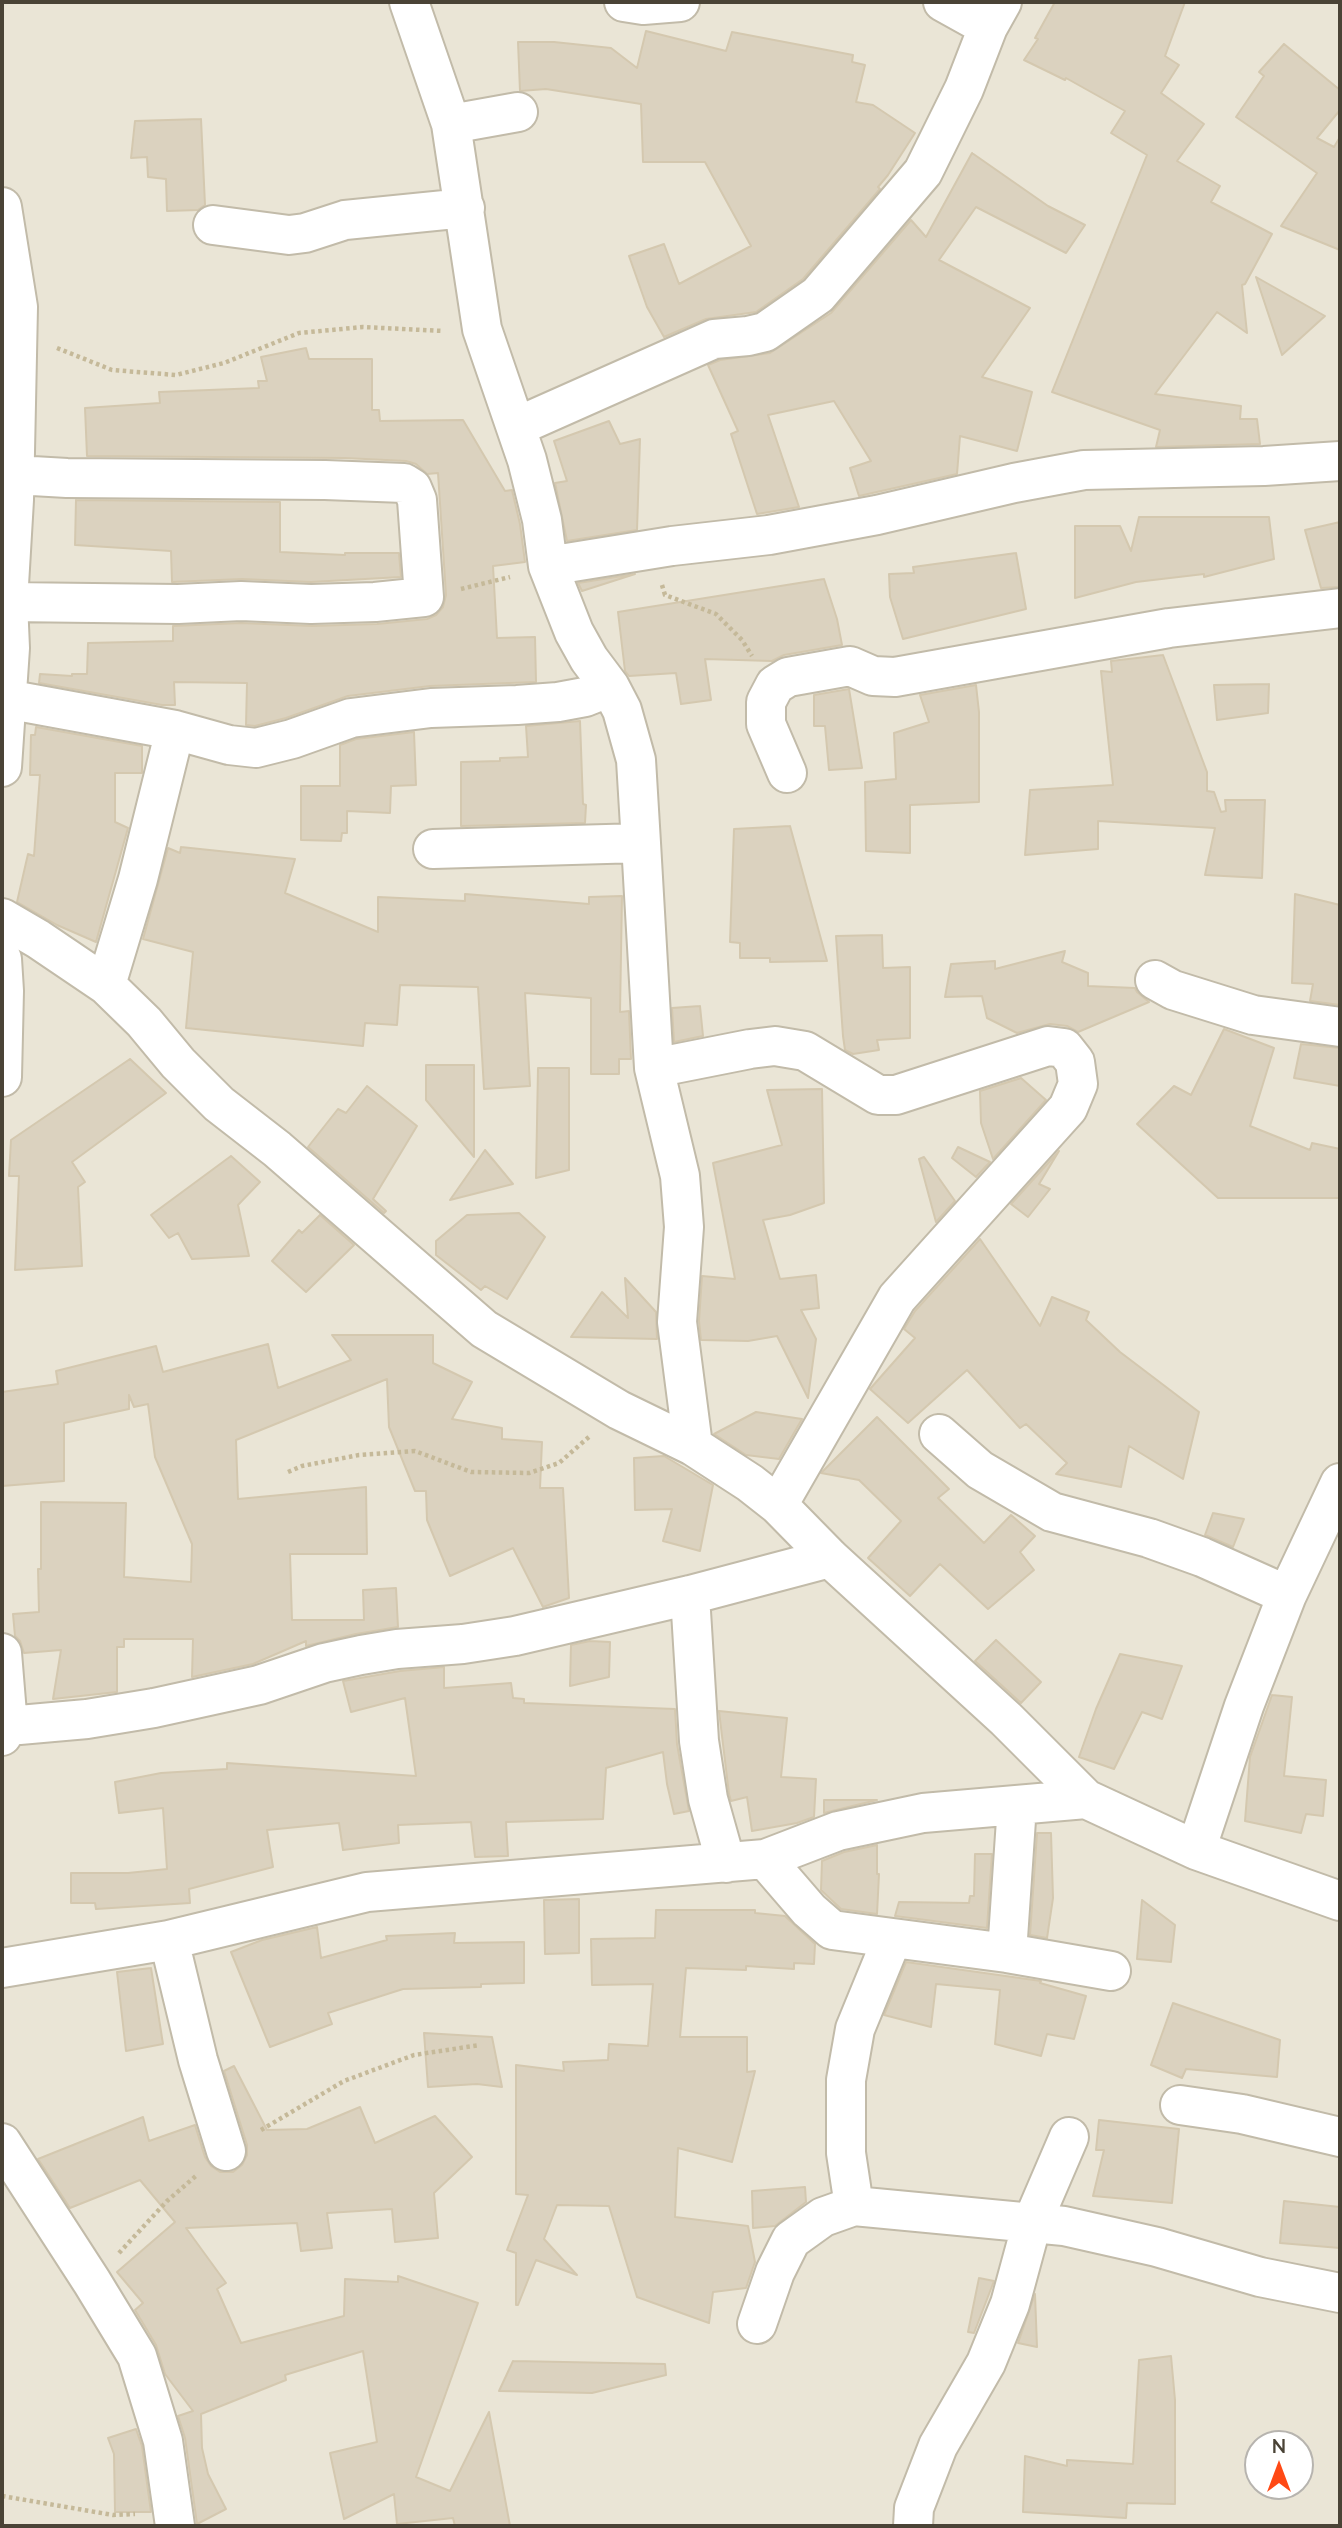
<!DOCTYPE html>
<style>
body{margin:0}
#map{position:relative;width:1342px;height:2528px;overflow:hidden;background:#f5f2e8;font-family:Mulish,sans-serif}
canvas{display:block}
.frame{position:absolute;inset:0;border:4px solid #4a4336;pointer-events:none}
.north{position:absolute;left:1244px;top:2430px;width:70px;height:70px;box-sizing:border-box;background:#fff;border:2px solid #b7b4af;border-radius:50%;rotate:0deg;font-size:19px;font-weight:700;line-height:28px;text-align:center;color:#4a4336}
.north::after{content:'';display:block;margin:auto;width:24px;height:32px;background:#ff4915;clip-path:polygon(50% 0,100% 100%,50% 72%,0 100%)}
</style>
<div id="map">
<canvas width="1342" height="2528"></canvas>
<div class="frame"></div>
<div class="north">N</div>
</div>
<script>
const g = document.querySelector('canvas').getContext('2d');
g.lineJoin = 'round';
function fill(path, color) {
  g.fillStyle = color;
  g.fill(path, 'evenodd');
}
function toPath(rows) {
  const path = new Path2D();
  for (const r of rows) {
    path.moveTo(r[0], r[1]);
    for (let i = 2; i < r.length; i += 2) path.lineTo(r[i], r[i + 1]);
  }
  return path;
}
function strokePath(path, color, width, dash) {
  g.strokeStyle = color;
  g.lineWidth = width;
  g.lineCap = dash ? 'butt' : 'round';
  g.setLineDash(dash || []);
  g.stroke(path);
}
fill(toPath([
 [2,2,1340,2,1340,2526,2,2526],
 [1258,2444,1300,2444,1300,2486,1258,2486]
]), '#eae5d6');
const building = toPath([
 [1055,2,1185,2,1165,56,1179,65,1161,93,1204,124,1177,161,1220,186,1211,202,1272,234,1245,284,1242,285,1247,333,1217,312,1155,394,1241,406,1240,419,1257,419,1260,444,1156,447,1160,430,1052,392,1147,155,1111,133,1125,111,1066,78,1065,80,1024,60,1038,39,1035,38,1055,2],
 [646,31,726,51,732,32,853,55,852,62,865,65,856,102,873,105,915,133,888,175,878,187,880,189,803,279,756,312,706,319,664,337,647,307,629,256,664,244,679,284,751,246,705,162,643,162,641,104,546,89,520,91,518,42,554,42,611,48,637,68,646,31],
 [1284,44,1340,90,1340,110,1317,138,1334,147,1340,137,1340,250,1281,226,1317,173,1236,117,1264,76,1259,72,1284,44],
 [201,119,205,205,198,210,167,211,166,179,148,177,147,157,131,158,135,121,201,119],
 [972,153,1048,206,1085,225,1066,253,976,207,939,260,1030,308,982,377,1032,392,1017,451,960,436,957,474,859,496,850,468,871,461,834,401,768,415,799,507,757,514,731,434,738,431,708,365,720,360,770,353,831,313,911,220,926,237,972,153],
 [1256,277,1325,316,1282,355,1256,277],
 [306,348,309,359,372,359,372,410,379,410,380,421,463,420,505,491,512,490,520,524,525,562,493,566,497,638,535,637,536,682,430,686,348,696,286,718,255,726,246,725,247,683,174,682,175,705,162,705,39,683,40,674,72,676,72,674,87,674,88,643,173,641,173,626,241,623,312,626,377,624,427,619,436,615,443,607,446,595,438,473,427,474,416,464,406,461,345,458,87,456,85,408,160,403,159,392,259,388,258,381,267,381,261,357,306,348],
 [609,421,620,444,640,439,637,530,567,541,555,483,567,481,554,441,609,421],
 [76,500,280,502,280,552,345,555,345,553,399,553,401,577,311,582,242,579,172,582,171,551,75,545,76,500],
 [1139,517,1269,517,1274,559,1204,577,1204,574,1136,582,1075,598,1075,526,1120,526,1131,551,1139,517],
 [1340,522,1340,587,1321,588,1305,530,1340,522],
 [1016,553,1026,609,903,639,890,597,889,574,914,573,913,567,1016,553],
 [635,574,582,591,578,583,635,574],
 [824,579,837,619,842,645,784,655,772,661,705,659,711,700,681,704,676,673,629,676,625,671,618,612,824,579],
 [1163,655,1207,772,1207,791,1214,792,1221,812,1226,811,1225,800,1265,800,1262,878,1205,875,1215,828,1098,821,1098,849,1025,855,1030,790,1113,785,1101,671,1112,672,1111,661,1163,655],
 [1269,684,1268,713,1217,720,1214,685,1269,684],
 [976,685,979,712,979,802,910,805,910,853,866,851,865,782,896,779,894,733,929,722,920,695,976,685],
 [849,689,862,768,829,770,825,726,814,726,814,695,849,689],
 [580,721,583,804,586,805,585,823,461,826,461,762,500,761,500,758,528,757,526,726,580,721],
 [36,727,142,746,142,773,115,773,115,822,128,828,96,942,57,925,17,902,28,854,34,856,40,775,30,775,31,735,35,735,36,727],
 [414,732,416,785,391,786,390,813,347,811,347,833,342,833,341,841,301,840,301,786,340,786,340,745,356,739,414,732],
 [790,826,827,961,770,962,770,958,740,958,740,943,730,942,734,829,790,826],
 [181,847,295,859,285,893,378,932,378,897,465,901,465,894,589,904,589,897,622,896,620,1012,629,1011,631,1059,619,1059,619,1074,591,1074,591,998,525,993,530,1086,484,1089,478,987,400,985,397,1025,365,1023,363,1046,186,1028,193,952,143,939,168,848,180,853,181,847],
 [1295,894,1340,905,1340,1005,1310,1001,1313,984,1292,983,1295,894],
 [882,935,883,968,910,967,910,1038,877,1040,879,1050,853,1054,845,1050,843,1036,836,936,882,935],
 [1065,951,1062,962,1088,973,1088,986,1135,988,1137,992,1149,1002,1078,1032,1067,1026,1050,1024,1017,1033,987,1018,982,996,945,997,951,964,995,961,995,969,1065,951],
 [700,1006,703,1036,674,1042,672,1008,700,1006],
 [1224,1029,1274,1048,1250,1126,1310,1150,1312,1143,1340,1149,1340,1198,1218,1198,1137,1124,1174,1086,1191,1095,1224,1029],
 [1301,1044,1340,1048,1340,1086,1294,1078,1301,1044],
 [130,1059,166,1093,72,1162,85,1182,78,1187,82,1266,15,1270,19,1176,9,1176,11,1140,130,1059],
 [426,1065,474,1065,474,1157,426,1100,426,1065],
 [538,1068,569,1068,569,1170,536,1178,538,1068],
 [1021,1078,1046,1100,993,1159,981,1123,980,1091,1021,1078],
 [367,1086,417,1126,373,1199,386,1211,384,1213,308,1147,338,1109,346,1113,367,1086],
 [822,1089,824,1203,790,1215,763,1220,780,1279,816,1275,819,1308,801,1310,816,1339,808,1398,777,1336,748,1341,701,1340,699,1321,702,1276,735,1279,713,1163,782,1145,767,1090,822,1089],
 [958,1147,990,1162,976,1177,952,1158,958,1147],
 [485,1150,513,1184,450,1200,485,1150],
 [1059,1151,1039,1184,1050,1189,1028,1217,1011,1204,1059,1151],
 [231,1156,260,1182,238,1205,249,1256,192,1259,178,1233,169,1238,151,1215,231,1156],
 [924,1157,955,1201,936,1222,919,1159,924,1157],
 [519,1213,545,1237,507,1299,485,1286,481,1290,436,1255,436,1241,467,1215,519,1213],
 [320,1215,354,1245,306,1292,272,1261,299,1230,302,1233,320,1215],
 [980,1239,1040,1326,1052,1297,1089,1312,1086,1320,1120,1352,1199,1412,1183,1479,1129,1446,1121,1487,1056,1474,1067,1463,1026,1424,1020,1428,967,1370,908,1423,870,1389,915,1338,904,1329,915,1311,980,1239],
 [625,1278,656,1312,657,1339,571,1337,602,1292,628,1318,625,1278],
 [332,1335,433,1335,433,1363,472,1382,452,1419,502,1428,502,1439,542,1442,540,1488,563,1488,569,1598,543,1607,513,1548,450,1576,427,1520,426,1491,415,1491,389,1427,387,1379,236,1440,238,1499,366,1487,367,1554,290,1554,292,1620,364,1620,363,1590,396,1588,398,1627,356,1634,306,1646,306,1641,253,1664,192,1677,193,1639,124,1639,124,1647,117,1647,117,1692,53,1699,61,1650,24,1653,20,1641,15,1636,13,1614,39,1612,38,1569,41,1569,41,1502,126,1503,124,1577,191,1582,192,1544,155,1457,148,1404,134,1407,129,1395,129,1409,64,1423,64,1481,2,1486,2,1392,58,1384,56,1371,156,1346,163,1372,268,1344,278,1388,351,1360,332,1335],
 [756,1412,802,1419,779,1459,746,1455,714,1434,756,1412],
 [877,1417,949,1489,938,1498,984,1543,1011,1515,1035,1536,1020,1552,1034,1570,988,1609,940,1564,910,1596,868,1558,901,1521,859,1480,821,1473,877,1417],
 [664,1456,713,1485,700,1551,663,1541,672,1509,635,1510,634,1458,664,1456],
 [1213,1513,1244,1519,1233,1547,1205,1535,1213,1513],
 [996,1640,1041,1682,1021,1703,975,1661,996,1640],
 [590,1641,610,1642,609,1677,570,1686,571,1645,590,1641],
 [1120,1654,1182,1666,1162,1719,1142,1712,1114,1769,1079,1757,1096,1709,1120,1654],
 [444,1667,444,1688,511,1683,513,1698,524,1699,524,1703,675,1709,677,1744,689,1811,674,1814,667,1784,663,1752,606,1768,603,1819,506,1822,508,1856,475,1857,471,1822,398,1825,399,1843,343,1850,339,1823,267,1830,273,1867,189,1889,190,1903,96,1909,95,1903,71,1903,71,1873,128,1873,167,1869,163,1808,119,1813,115,1782,161,1773,227,1769,227,1763,416,1776,405,1698,351,1712,343,1681,400,1671,444,1667],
 [1272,1695,1292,1697,1284,1776,1326,1780,1323,1816,1306,1814,1301,1833,1245,1821,1250,1757,1272,1695],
 [719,1711,787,1718,781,1777,816,1779,814,1817,797,1823,752,1831,747,1797,731,1801,729,1794,719,1711],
 [824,1800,877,1800,824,1813,824,1800],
 [1037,1833,1051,1833,1053,1898,1047,1938,1030,1935,1037,1833],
 [877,1845,877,1874,879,1874,877,1914,841,1909,821,1890,822,1861,844,1852,877,1845],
 [975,1854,992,1854,987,1928,895,1916,899,1902,969,1903,970,1896,974,1896,975,1854],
 [579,1899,579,1953,545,1954,544,1900,579,1899],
 [1142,1900,1175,1925,1171,1962,1137,1959,1142,1900],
 [656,1910,755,1910,755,1913,785,1916,815,1944,814,1964,794,1963,794,1969,746,1966,746,1970,686,1968,680,2037,747,2037,747,2072,755,2071,732,2162,678,2148,675,2217,748,2226,755,2262,746,2288,713,2292,709,2323,637,2297,609,2206,557,2205,544,2239,577,2275,536,2260,518,2305,516,2305,516,2253,507,2250,528,2195,516,2194,516,2065,564,2071,563,2062,608,2060,609,2044,648,2046,653,1984,592,1985,591,1939,655,1938,656,1910],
 [317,1927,321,1958,387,1940,386,1936,455,1933,454,1943,524,1942,524,1983,481,1984,481,1987,403,1989,328,2013,332,2024,270,2047,231,1952,262,1940,317,1927],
 [906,1962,1041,1981,1040,1983,1086,1996,1074,2039,1047,2034,1041,2056,995,2044,1000,1990,936,1984,931,2027,884,2015,906,1962],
 [151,1968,163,2044,126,2051,117,1972,151,1968],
 [1173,2003,1280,2040,1277,2077,1186,2069,1182,2078,1151,2065,1173,2003],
 [424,2033,492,2037,502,2087,477,2084,428,2087,424,2033],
 [234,2066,267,2130,307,2129,360,2107,375,2143,435,2116,472,2157,434,2193,438,2238,395,2242,392,2209,327,2213,332,2248,301,2251,297,2223,186,2228,226,2283,217,2289,241,2343,344,2316,345,2279,398,2282,398,2276,478,2303,416,2477,450,2491,489,2412,510,2526,455,2526,453,2518,397,2524,394,2494,344,2519,330,2453,377,2442,363,2351,285,2375,286,2380,201,2414,202,2448,208,2474,226,2509,197,2524,185,2438,178,2416,193,2411,165,2374,156,2345,135,2310,143,2303,117,2272,175,2222,140,2180,70,2208,38,2159,143,2117,149,2141,195,2125,205,2157,211,2166,220,2172,233,2172,242,2165,247,2155,247,2145,224,2071,234,2066],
 [1099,2120,1179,2129,1172,2203,1093,2196,1104,2150,1096,2150,1099,2120],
 [805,2187,806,2202,775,2226,753,2228,752,2191,805,2187],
 [1284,2201,1340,2207,1340,2248,1280,2243,1284,2201],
 [979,2278,994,2281,974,2333,968,2332,979,2278],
 [1035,2294,1037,2347,1018,2343,1035,2294],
 [1171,2356,1175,2400,1175,2504,1127,2503,1126,2518,1023,2512,1025,2456,1067,2466,1067,2460,1133,2464,1139,2360,1171,2356],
 [513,2361,665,2364,666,2375,592,2393,499,2391,513,2361],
 [136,2429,142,2446,151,2512,115,2512,114,2454,108,2438,136,2429]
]);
fill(building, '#dbd2bf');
strokePath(building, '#d4c8af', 2);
const minor = toPath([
 [409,2,451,124,482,329,527,460,542,520,548,566,574,632,589,659,610,687,622,710,636,760,641,843,433,849],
 [624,2,643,5,680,2],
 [943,2,988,27,1002,2],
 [451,124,518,112],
 [2,207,18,307,14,500,8,602,10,648,2,767],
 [213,225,289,235,305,233,345,220,465,208],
 [516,427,714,339,748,336,765,332,818,295,923,172,964,89,988,27],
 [548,566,672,546,769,535,877,515,1014,483,1084,470,1264,466,1340,461],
 [8,602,178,604,241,601,311,604,375,602,424,597,417,500,412,488,404,483,325,480,67,478,15,475],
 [6,699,175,730,229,745,256,748,292,739,351,718,431,708,517,705,558,702,585,697,610,687],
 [787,773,766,724,766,702,775,685,788,677,850,666,873,676,895,677,1169,628,1340,608],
 [641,843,654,1068,680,1176,684,1227,677,1322,693,1446],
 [2,918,38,939,106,985,144,1022,178,1063,219,1104,277,1149,484,1329,619,1410,693,1446,750,1483,778,1505,830,1558,1006,1719,1086,1799,1196,1850,1340,1901],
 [2,959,4,991,2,1077],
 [1155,980,1173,990,1253,1015,1340,1027],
 [106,985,138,879,175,730],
 [654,1068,750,1049,775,1046,805,1051,878,1095,896,1095,1048,1046,1064,1048,1075,1062,1078,1084,1068,1108,897,1298,778,1505],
 [939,1434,980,1470,1052,1512,1149,1538,1202,1557,1287,1595],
 [690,1595,699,1741,708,1799,726,1863],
 [2,1653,8,1726,2,1736],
 [8,1726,87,1719,154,1708,259,1685,324,1663,361,1655,397,1649,463,1644,515,1636,690,1595,830,1558],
 [1196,1850,1244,1706,1287,1595,1340,1483],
 [765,1859,809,1910,832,1930,1007,1953,1111,1971],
 [169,1940,198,2060,226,2151],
 [1007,1953,1017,1805],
 [2,1968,169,1940,367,1892,765,1859,838,1831,923,1813,1086,1799],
 [1180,2105,1242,2114,1340,2137],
 [2,2143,92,2282,137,2356,163,2441,175,2526],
 [854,2206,846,2153,846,2080,855,2029,892,1939],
 [757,2324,775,2272,791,2240,823,2217,854,2206,1064,2226,1157,2247,1260,2277,1340,2293],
 [913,2526,914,2508,938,2446,986,2363,1010,2304,1032,2223,1069,2137]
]);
strokePath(minor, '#c2bba9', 42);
strokePath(toPath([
 [57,348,112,370,176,375,224,363,299,333,363,327,443,331],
 [662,585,665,595,716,614,742,640,752,656],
 [461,589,510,577],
 [288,1472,302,1466,359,1455,415,1451,471,1472,529,1473,559,1463,590,1436],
 [261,2130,344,2081,414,2055,480,2045],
 [119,2253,167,2201,197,2175],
 [2,2496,113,2515,135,2514]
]), '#c5b999', 4.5, [3.5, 3.5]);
strokePath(minor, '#fff', 38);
</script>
